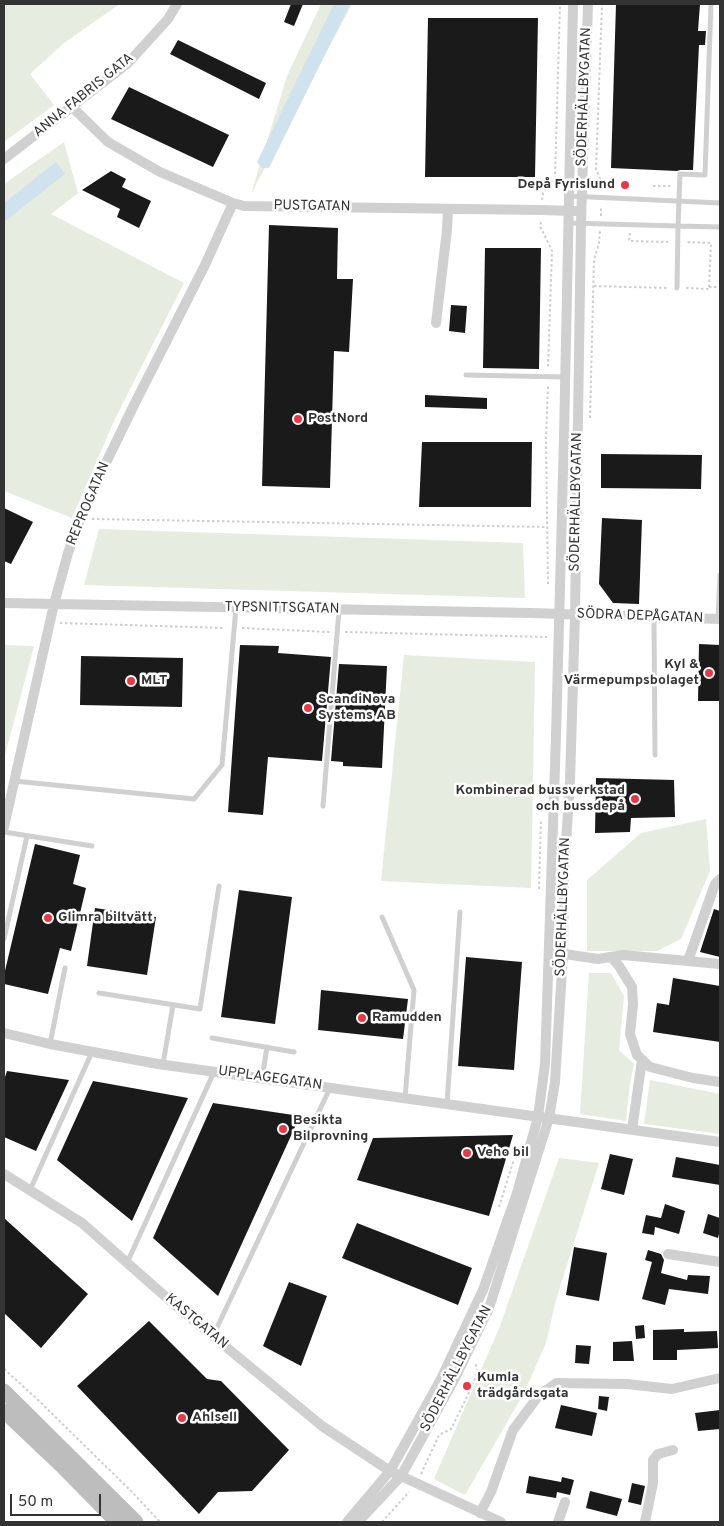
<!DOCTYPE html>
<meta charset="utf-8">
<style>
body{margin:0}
#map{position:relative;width:724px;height:1526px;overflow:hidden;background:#fff;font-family:Overpass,sans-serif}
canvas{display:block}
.frame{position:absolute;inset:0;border:5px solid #333;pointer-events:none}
.scale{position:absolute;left:10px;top:1494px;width:91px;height:22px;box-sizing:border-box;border:2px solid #333;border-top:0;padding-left:6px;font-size:15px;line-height:18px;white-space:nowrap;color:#333;-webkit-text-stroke:4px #fff;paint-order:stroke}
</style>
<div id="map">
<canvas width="724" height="1526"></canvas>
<div class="frame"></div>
<div class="scale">50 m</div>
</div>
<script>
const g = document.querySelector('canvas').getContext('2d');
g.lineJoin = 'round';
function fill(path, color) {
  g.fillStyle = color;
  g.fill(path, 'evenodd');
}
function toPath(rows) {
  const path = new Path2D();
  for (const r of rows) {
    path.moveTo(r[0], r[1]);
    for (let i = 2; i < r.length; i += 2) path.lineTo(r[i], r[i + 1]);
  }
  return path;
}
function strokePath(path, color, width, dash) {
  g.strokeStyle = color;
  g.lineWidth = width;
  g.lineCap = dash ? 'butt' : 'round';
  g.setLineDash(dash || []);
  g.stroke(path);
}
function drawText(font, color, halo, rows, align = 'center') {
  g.font = font + ' Overpass,sans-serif';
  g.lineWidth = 5;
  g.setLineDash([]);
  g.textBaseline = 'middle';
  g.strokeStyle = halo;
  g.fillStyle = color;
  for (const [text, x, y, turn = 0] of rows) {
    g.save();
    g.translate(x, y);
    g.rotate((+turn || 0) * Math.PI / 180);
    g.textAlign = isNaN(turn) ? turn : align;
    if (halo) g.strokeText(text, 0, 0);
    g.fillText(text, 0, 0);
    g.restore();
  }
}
fill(toPath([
 [4,4,120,4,64,43,30,74,54,105,4,142],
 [321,4,352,4,251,194,287,76],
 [64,142,78,193,51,214,184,283,114,421,72,518,4,491,4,184],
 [99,529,523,543,525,598,84,585],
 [4,645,34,646,4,759],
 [404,655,535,662,531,888,381,881],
 [706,819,710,871,681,939,657,951,587,951,587,880,641,833],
 [589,973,611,973,624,996,619,1050,634,1064,630,1084,626,1121,580,1114],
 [650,1080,720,1094,720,1134,644,1124],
 [559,1158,599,1163,556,1300,546,1343,524,1393,465,1495,434,1479,500,1326]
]), '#e6ecdf');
fill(toPath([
 [334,4,350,4,269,168,262,168,257,162],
 [56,162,65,174,4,222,4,203]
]), '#cfe2ee');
fill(toPath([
 [291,4,303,4,294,26,284,22],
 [616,4,700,4,698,31,706,31,705,45,699,45,693,170,680,170,677,171,611,168],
 [428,18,538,18,535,177,425,177],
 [178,40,266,83,259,99,170,54],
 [129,87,229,135,213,167,111,119],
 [111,171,126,179,122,187,151,201,139,228,117,217,120,209,82,190],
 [269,225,338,228,337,279,353,279,349,352,334,351,330,488,262,486],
 [485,248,541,248,539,369,483,368],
 [451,305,467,306,465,333,449,331],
 [425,395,487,398,487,409,425,407],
 [422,442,532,442,531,507,419,507],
 [601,454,702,455,701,489,601,488],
 [4,508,33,522,11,564,4,561],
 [602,518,642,520,639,604,613,603,599,584],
 [699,644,720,645,720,701,698,701],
 [240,645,279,646,278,653,331,657,322,761,268,757,263,815,228,812],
 [81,656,183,658,182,707,80,705],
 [339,664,387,666,382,768,343,766,343,762,331,761],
 [596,778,674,780,675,817,631,818,630,832,595,833],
 [35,844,80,855,73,884,86,888,71,951,60,948,48,994,4,984,4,975],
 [239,890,292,897,275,1024,221,1017],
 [95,908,156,917,147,975,87,966],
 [714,909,720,911,720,957,700,952],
 [466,957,522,962,514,1070,458,1066],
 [673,978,720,986,720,1042,653,1032,657,1003,669,1005],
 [321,990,408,999,403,1039,318,1030],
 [7,1071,69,1080,36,1151,4,1137,4,1080],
 [93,1081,188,1098,132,1221,57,1160],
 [213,1103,300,1116,218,1296,153,1238],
 [513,1135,489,1216,357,1180,373,1138],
 [610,1154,633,1159,624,1195,601,1189],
 [676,1157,720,1165,720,1185,672,1177],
 [665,1204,685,1211,679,1234,655,1227,654,1235,642,1233,646,1215,661,1218],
 [708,1214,720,1218,720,1230,718,1238,703,1233],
 [4,1218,88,1294,41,1348,4,1313],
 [357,1223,472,1268,458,1305,342,1258],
 [574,1247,607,1253,599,1301,566,1295],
 [648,1250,661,1254,664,1260,661,1273,687,1280,688,1275,710,1276,708,1294,669,1289,665,1305,642,1299,652,1262,645,1260],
 [289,1282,327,1296,301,1366,263,1346],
 [149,1321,207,1379,221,1381,289,1450,252,1491,218,1492,199,1514,77,1386],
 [644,1325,645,1338,636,1339,635,1326],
 [684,1329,684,1332,717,1331,718,1348,677,1350,677,1360,653,1360,653,1330],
 [632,1341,634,1361,613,1361,613,1342],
 [576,1345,591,1346,589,1364,575,1363],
 [599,1396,609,1397,607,1411,598,1409],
 [561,1405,597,1413,592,1436,555,1428],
 [720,1410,720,1429,698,1431,695,1413],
 [529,1476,561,1482,562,1477,574,1480,570,1495,557,1492,556,1498,526,1493],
 [632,1483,645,1486,641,1505,628,1502],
 [590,1491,622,1499,617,1516,586,1508]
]), '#1a1a1a');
strokePath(toPath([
 [601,181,613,184],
 [653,186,672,186],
 [601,189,601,181,596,169,602,4],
 [542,200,543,193,555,177,560,4],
 [601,216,601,206],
 [541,222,540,226,552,251,548,369],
 [630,233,629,241,669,242],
 [594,286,669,288],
 [709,287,720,287],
 [686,288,709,289,711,243,687,242],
 [590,418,594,260,599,243,600,231],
 [92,519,547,527],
 [548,584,546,438,548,384],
 [60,623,225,628],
 [242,628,330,632],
 [345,632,547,637],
 [539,889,541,819],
 [499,1207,514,1159],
 [4,1369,36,1398,130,1490,160,1522],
 [421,1474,439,1435,451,1429,467,1397,478,1371,475,1362],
 [382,1522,409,1492]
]), '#cdcdcd', 2, [2.5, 2.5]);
strokePath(toPath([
 [569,196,720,203],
 [569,223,678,226,680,174,705,175,711,4],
 [677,288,678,226,720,227],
 [466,375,565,377],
 [654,617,655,755],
 [718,619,720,575],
 [14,781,194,799,222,765,236,608],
 [323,806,339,610],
 [4,832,92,846],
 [382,917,414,990,405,1098],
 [4,939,27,836],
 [99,993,200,1009,219,886],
 [212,1038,294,1052],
 [50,1044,65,968],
 [163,1064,173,1005],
 [262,1078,267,1047],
 [447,1104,460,912],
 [30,1190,92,1052],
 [127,1263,214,1072],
 [213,1336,330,1088]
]), '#d0d0d0', 5);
strokePath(toPath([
 [72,107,108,142,160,172,233,203,244,206,541,210,575,211],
 [4,159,128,63,168,19,177,4],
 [436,323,447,230,448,209],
 [4,603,531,613,720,619],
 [4,827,54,604,68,553,84,508,134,405,205,265,233,203],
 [558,953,598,959,623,955,720,964],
 [611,957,619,966,632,987,633,1004,630,1034,637,1055,650,1067,693,1078,720,1082],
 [688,961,715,884,720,879],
 [4,1033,50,1044,158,1064,720,1142],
 [632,1130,642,1060],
 [4,1174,82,1223,175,1305,322,1426,390,1471,501,1522],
 [668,1254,720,1262],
 [480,1513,491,1492,513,1430,539,1395,557,1383,627,1384,672,1389,720,1378],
 [347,1522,390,1471,441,1379,483,1290,517,1193,538,1117,545,1064,556,736,564,437,573,4],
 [358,1522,401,1476,455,1378,489,1308,549,1118,555,1082,563,954,564,873,570,781,575,615,581,223,588,4],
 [558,1522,565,1502],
 [645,1522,653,1483,653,1460,658,1454,673,1450]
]), '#d0d0d0', 10);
strokePath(toPath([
 [4,1391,136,1522],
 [4,1411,61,1465,117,1522]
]), '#bdbdbd', 15);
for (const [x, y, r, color] of [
 [625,185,5,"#e63946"],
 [298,419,5,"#e63946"],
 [709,673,5,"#e63946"],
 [131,681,5,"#e63946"],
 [308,708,5,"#e63946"],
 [635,799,5,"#e63946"],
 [48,918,5,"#e63946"],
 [362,1018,5,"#e63946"],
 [283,1129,5,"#e63946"],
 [467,1153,5,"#e63946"],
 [467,1386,5,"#e63946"],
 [182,1418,5,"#e63946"]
]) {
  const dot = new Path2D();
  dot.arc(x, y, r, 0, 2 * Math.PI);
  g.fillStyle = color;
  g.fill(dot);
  strokePath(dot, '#fff', 2);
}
drawText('14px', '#333', '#fff', [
 ["ANNA FABRIS GATA",84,96,-39],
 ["SÖDERHÄLLBYGATAN",585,97,-88],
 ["PUSTGATAN",312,207,1],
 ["SÖDERHÄLLBYGATAN",577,502,-89],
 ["REPROGATAN",89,504,-67],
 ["TYPSNITTSGATAN",282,609,1],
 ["SÖDRA DEPÅGATAN",640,617,2],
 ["SÖDERHÄLLBYGATAN",564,907,-88],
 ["UPPLAGEGATAN",270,1079,8],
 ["KASTGATAN",196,1322,40],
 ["SÖDERHÄLLBYGATAN",457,1369,-63]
]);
drawText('bold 14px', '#333', '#fff', [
 ["Depå Fyrislund",615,185,"right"],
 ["PostNord",308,419],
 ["Kyl &",699,665,"right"],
 ["Värmepumpsbolaget",699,681,"right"],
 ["MLT",141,681],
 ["ScandiNova",318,700],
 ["Systems AB",318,716],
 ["Kombinerad bussverkstad",625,791,"right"],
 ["och bussdepå",625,807,"right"],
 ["Glimra biltvätt",58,918],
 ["Ramudden",372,1018],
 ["Besikta",293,1121],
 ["Bilprovning",293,1137],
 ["Veho bil",477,1153],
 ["Kumla",477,1378],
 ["trädgårdsgata",477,1394],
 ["Ahlsell",192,1418]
], 'left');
</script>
